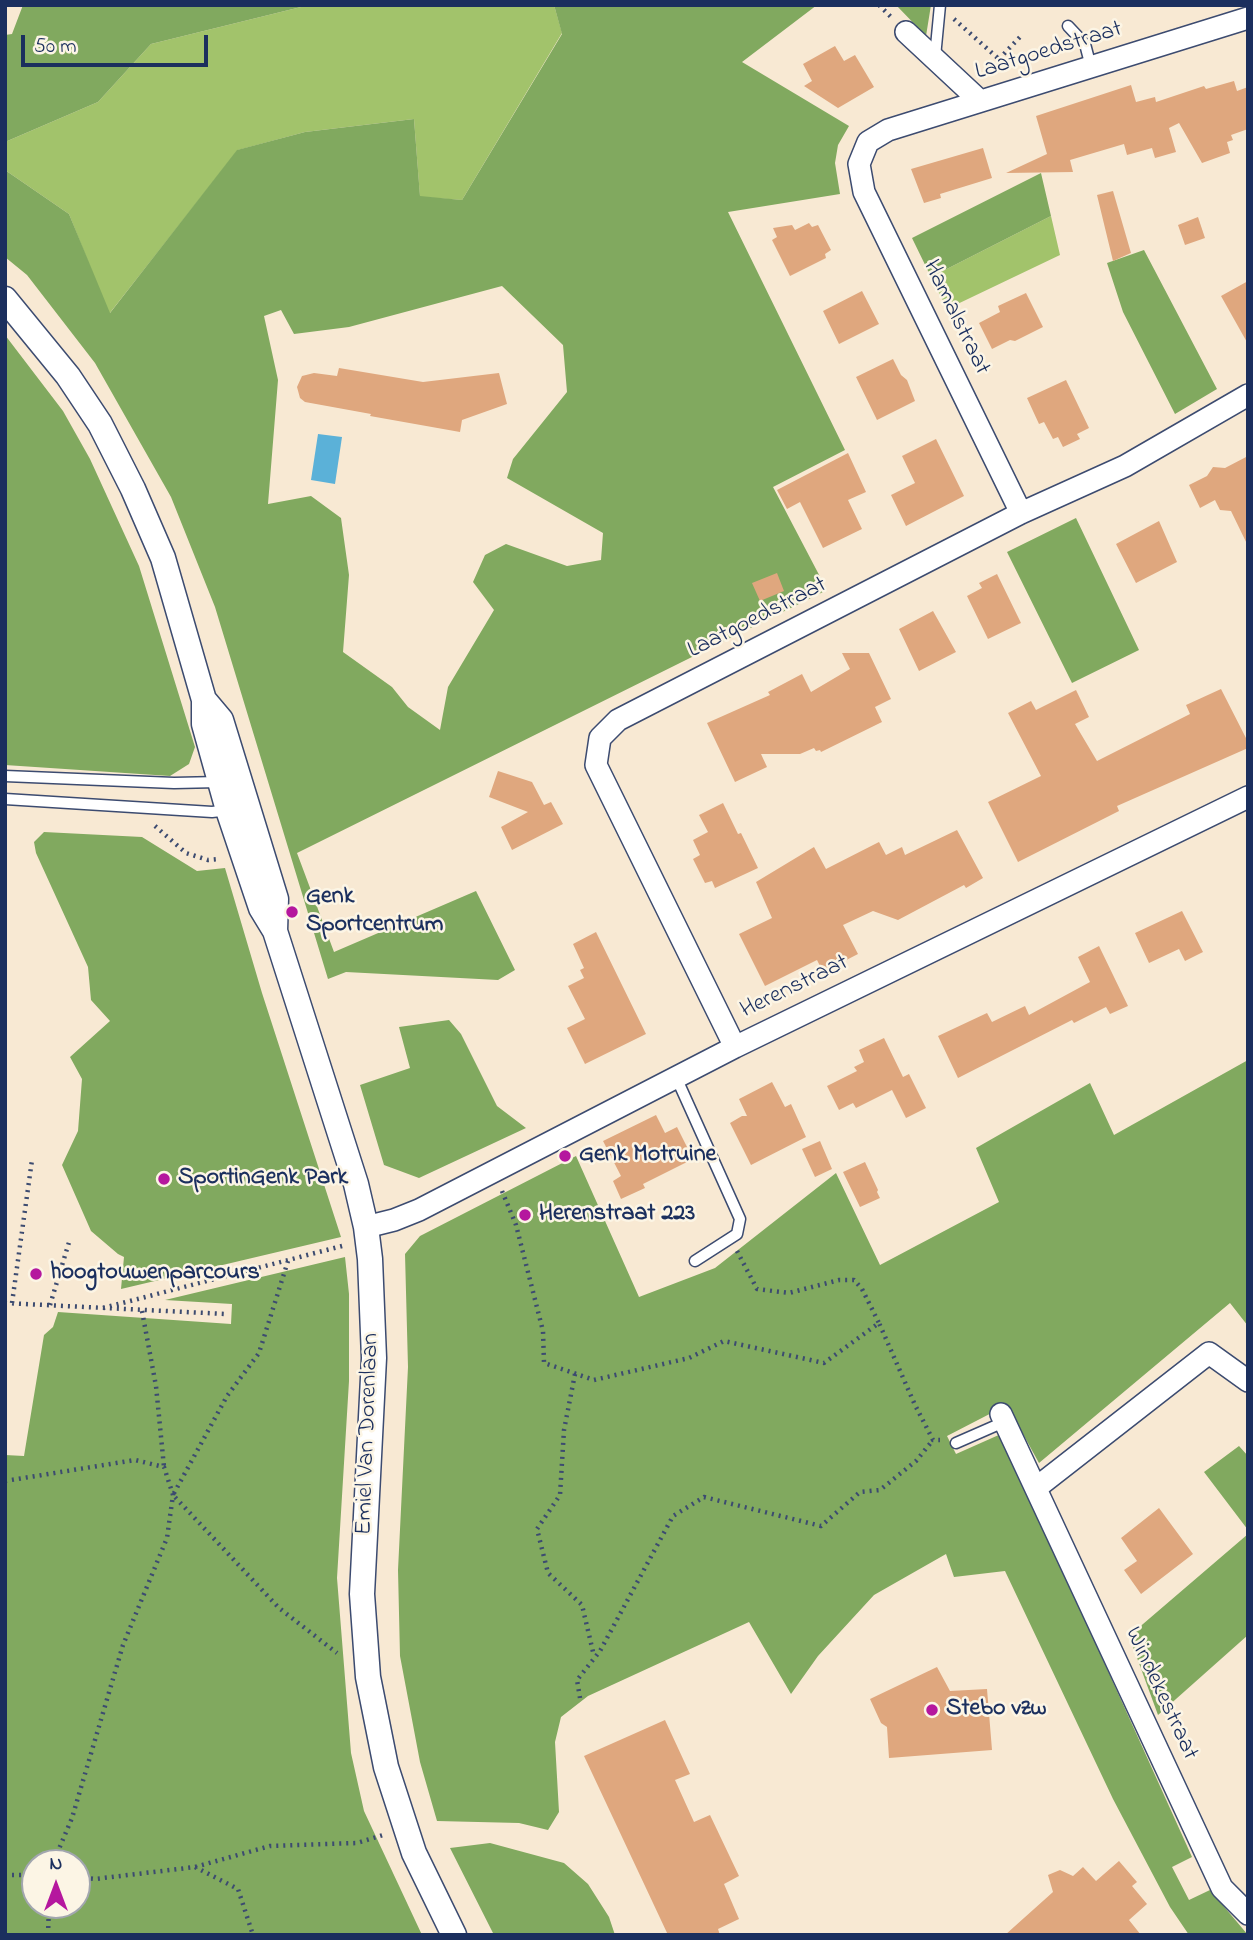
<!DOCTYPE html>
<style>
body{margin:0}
#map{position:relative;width:1253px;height:1940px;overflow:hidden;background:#f8e9d3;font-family:"Indie Flower",sans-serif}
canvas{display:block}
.frame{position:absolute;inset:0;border:7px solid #1b2f5e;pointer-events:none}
.north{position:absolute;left:21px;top:1849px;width:70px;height:70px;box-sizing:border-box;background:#fcf5e5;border:2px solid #a2a6af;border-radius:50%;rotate:0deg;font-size:19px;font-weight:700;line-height:28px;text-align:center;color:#1b2f5e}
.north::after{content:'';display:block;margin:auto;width:24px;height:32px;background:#b5179e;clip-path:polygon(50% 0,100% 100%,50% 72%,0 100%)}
.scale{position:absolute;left:21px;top:35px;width:187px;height:32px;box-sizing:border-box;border:4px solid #1b2f5e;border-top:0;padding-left:9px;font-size:21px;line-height:24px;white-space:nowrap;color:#1b2f5e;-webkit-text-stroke:5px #fcf5e5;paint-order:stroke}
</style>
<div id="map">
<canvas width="1253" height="1940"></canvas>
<div class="frame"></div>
<div class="north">N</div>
<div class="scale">50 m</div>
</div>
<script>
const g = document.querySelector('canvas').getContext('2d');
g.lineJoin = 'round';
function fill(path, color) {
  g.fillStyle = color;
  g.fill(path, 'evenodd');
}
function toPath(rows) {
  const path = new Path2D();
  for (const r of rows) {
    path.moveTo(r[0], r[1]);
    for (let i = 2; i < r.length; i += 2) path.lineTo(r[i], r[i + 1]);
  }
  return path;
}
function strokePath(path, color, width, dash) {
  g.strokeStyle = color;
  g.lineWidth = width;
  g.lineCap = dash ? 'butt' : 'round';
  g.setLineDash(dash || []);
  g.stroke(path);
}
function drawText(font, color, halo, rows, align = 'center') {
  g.font = font + ' "Indie Flower",sans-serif';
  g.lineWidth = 5;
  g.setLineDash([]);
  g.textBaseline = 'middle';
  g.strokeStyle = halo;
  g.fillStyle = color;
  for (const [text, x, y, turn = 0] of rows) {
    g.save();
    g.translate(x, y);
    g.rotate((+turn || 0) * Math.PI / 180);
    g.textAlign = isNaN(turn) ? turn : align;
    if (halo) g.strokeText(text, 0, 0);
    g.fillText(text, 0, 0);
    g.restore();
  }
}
fill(toPath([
 [309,5,554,5,562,33,462,200,420,197,414,119,305,132,238,150,109,314,69,214,5,170,5,142,98,102,151,44],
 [1051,216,1060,255,947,309,931,277]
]), '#a2c36b');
fill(toPath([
 [23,5,309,5,151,44,98,102,5,142,5,35,12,34],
 [554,5,817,5,742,62,849,126,838,145,835,163,840,194,728,212,845,450,773,487,827,590,297,853,334,952,476,891,515,970,498,980,346,972,328,979,215,607,171,497,95,363,27,275,5,257,5,170,69,214,110,313,237,150,305,132,414,119,420,196,462,200,562,34],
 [502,286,563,345,567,392,513,459,507,478,603,533,601,560,567,566,506,544,485,555,473,582,494,610,448,687,440,730,408,707,392,687,343,652,349,575,341,518,311,496,268,504,278,380,264,316,281,310,294,334,349,327],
 [896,5,931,5,926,36],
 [1041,173,1051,216,931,277,912,238],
 [1144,250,1217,389,1175,414,1123,312,1107,263],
 [5,335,63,411,90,459,139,566,195,747,189,764,170,776,5,765],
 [1076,518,1139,650,1072,683,1007,552],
 [44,832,142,837,197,871,225,868,262,993,341,1237,121,1289,124,1257,118,1254,91,1231,62,1165,78,1131,82,1079,70,1057,110,1021,91,1000,88,967,36,853,34,842],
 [449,1020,461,1034,497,1106,526,1128,419,1178,384,1165,360,1085,410,1068,399,1027],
 [1248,1060,1248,1326,1230,1303,1039,1463,1007,1405,947,1436,956,1454,1001,1434,1192,1857,1172,1867,1189,1900,1210,1890,1248,1935,1189,1935,1170,1907,1113,1799,1005,1571,954,1577,946,1554,874,1595,818,1656,791,1694,749,1622,588,1696,561,1717,555,1742,559,1812,548,1830,519,1823,437,1821,420,1762,400,1656,398,1570,408,1367,405,1254,420,1236,576,1156,639,1297,715,1268,836,1173,880,1265,999,1202,976,1148,1090,1083,1114,1135],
 [345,1257,349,1294,349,1381,337,1578,351,1753,364,1811,422,1935,5,1935,5,1455,24,1456,44,1335,53,1327,58,1312,231,1324,232,1304,165,1300],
 [35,1863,77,1863,77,1905,35,1905],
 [1239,1446,1248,1456,1248,1530,1204,1472],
 [1248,1534,1248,1635,1158,1715,1129,1636],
 [490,1843,564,1863,588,1884,609,1917,615,1935,494,1935,450,1848]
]), '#81a95f');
fill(toPath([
 [318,434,342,437,335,484,311,480]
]), '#5bb1d8');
fill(toPath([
 [835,46,844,61,855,55,874,87,838,108,804,86,812,81,803,64],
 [1234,81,1237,91,1248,87,1248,129,1231,135,1233,140,1227,142,1230,153,1202,163,1179,123,1169,128,1176,152,1155,158,1152,148,1127,155,1124,144,1070,160,1073,172,1006,173,1047,154,1036,116,1131,85,1136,102,1155,97,1156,102,1204,86,1206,89],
 [983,148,992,178,940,194,941,198,924,203,911,169],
 [1113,191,1131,253,1113,261,1097,195],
 [1198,217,1205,238,1185,245,1178,225],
 [809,223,812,227,818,225,831,250,825,254,826,258,790,276,772,240,777,237,773,228,792,225,795,230],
 [1248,281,1248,344,1221,296],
 [862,291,879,324,839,344,823,311],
 [1026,293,1043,327,1015,341,1010,340,992,349,979,323,1000,312,998,306],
 [893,359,901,375,907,380,915,401,877,420,856,377],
 [339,368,423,382,499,373,507,404,462,420,460,432,370,416,371,414,305,402,300,398,297,387,302,376,314,373,337,376],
 [1066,380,1089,428,1077,434,1080,439,1063,447,1058,437,1053,439,1044,422,1039,424,1027,398],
 [936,439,964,496,906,526,891,495,915,483,902,456],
 [848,453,866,492,848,500,862,529,823,548,800,502,787,509,777,490],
 [1248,456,1248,546,1231,511,1220,510,1215,500,1200,508,1189,485,1207,476,1213,467,1225,468],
 [1159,521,1177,562,1136,583,1116,544],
 [777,573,784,591,760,601,752,583],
 [997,574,1021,623,988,639,967,596,982,588,979,583],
 [933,611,956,652,919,671,899,629],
 [842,653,869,653,891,699,875,707,882,722,821,752,820,750,816,751,814,748,800,754,761,754,767,767,735,782,707,723,770,695,768,692,802,674,811,692,850,669],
 [1221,689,1248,742,1248,748,1117,806,1119,811,1018,862,988,802,1041,776,1008,713,1031,701,1036,710,1076,690,1089,717,1075,724,1097,761,1190,714,1186,705],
 [498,771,532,782,544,805,551,802,563,824,512,850,501,827,528,812,489,797],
 [723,803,738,834,741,833,758,868,715,888,712,881,705,883,693,859,700,855,693,840,708,832,699,815],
 [957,830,983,878,966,888,964,885,898,920,873,911,843,925,858,954,823,972,817,960,765,986,739,934,772,918,756,882,814,847,826,869,879,842,886,855,902,847,905,855],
 [1182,911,1203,952,1185,961,1179,949,1149,963,1135,933],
 [596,932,646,1034,585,1064,567,1028,585,1019,568,986,584,978,580,970,584,968,573,944],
 [1099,946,1128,1006,1110,1014,1106,1007,1074,1023,1072,1020,958,1078,938,1036,987,1013,992,1022,1025,1006,1029,1015,1090,982,1078,957],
 [884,1038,903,1077,909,1074,926,1108,906,1118,892,1090,856,1108,853,1103,839,1110,827,1086,857,1071,854,1067,864,1062,859,1050],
 [772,1082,785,1107,791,1104,806,1137,751,1165,730,1123,742,1116,747,1116,739,1099],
 [656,1115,665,1133,677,1127,693,1159,643,1184,645,1188,621,1199,613,1181,621,1176,603,1141],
 [820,1141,832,1169,815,1177,802,1149],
 [865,1162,878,1190,877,1192,880,1198,860,1207,843,1172],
 [1159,1508,1193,1554,1141,1594,1124,1570,1137,1561,1121,1538],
 [937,1667,950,1691,987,1689,992,1750,889,1758,887,1727,881,1723,870,1699],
 [665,1720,690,1774,675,1780,694,1822,710,1815,739,1876,724,1884,739,1919,718,1929,720,1935,668,1935,584,1756],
 [1119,1861,1137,1882,1132,1886,1147,1904,1129,1920,1141,1935,1005,1935,1053,1892,1048,1875,1060,1870,1073,1876,1083,1867,1096,1881]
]), '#dfa77e');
const service = toPath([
 [1068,26,1085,44,1091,67],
 [935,57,940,5],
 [5,776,174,783,219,782],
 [5,799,212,812,229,810],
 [676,1077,740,1219,737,1234,695,1261],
 [956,1443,1004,1422]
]);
const minor = toPath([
 [906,32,980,101],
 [1021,513,864,192,859,164,868,142,888,130,1248,18],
 [735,1047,596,765,600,738,618,720,1021,513,1125,466,1248,395],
 [366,1227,394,1220,419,1210,735,1047,1248,797],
 [1001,1414,1222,1888,1248,1914],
 [1036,1488,1209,1353,1248,1381]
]);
const tertiary = toPath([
 [5,299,68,376,100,424,133,489,163,558,204,700,204,724,228,810,261,908,275,931,356,1184,366,1227,370,1259,374,1358,362,1594,368,1677,386,1767,414,1853,454,1935],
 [205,701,221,720,276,899,275,931]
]);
strokePath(service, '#3c4b70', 13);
strokePath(minor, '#3c4b70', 24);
strokePath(tertiary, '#3c4b70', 27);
strokePath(toPath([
 [879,5,891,17],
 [954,19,1010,69],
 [999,59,1020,37],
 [155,826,186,853,208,860,219,859],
 [502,1191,516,1225,543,1331,544,1363,594,1380,689,1358,724,1341,824,1363,879,1323,915,1405,933,1440,940,1440],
 [737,1251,757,1289,789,1293,839,1280,854,1280,862,1289,879,1323],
 [288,1261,259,1353,227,1396,173,1495,279,1608,337,1653],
 [5,1303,226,1314],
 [12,1303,32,1160],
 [50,1305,70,1239],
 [103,1308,346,1245],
 [142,1311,156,1386,164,1467],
 [575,1374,564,1430,560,1495,537,1529,548,1573,582,1605,594,1656],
 [5,1481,135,1460,164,1467,173,1495,167,1538,123,1645,72,1818,53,1863],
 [580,1698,577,1680,600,1651,673,1516,704,1497,821,1526,860,1492,880,1490,916,1461,933,1440],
 [195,1867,238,1889,253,1935],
 [5,1875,35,1875],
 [77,1877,95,1879,195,1867,270,1846,357,1843,383,1835],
 [48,1935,49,1905]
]), '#3c4b70', 4.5, [2, 5]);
strokePath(service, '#fff', 10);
strokePath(minor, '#fff', 21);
strokePath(tertiary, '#fff', 24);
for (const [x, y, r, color] of [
 [292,912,7,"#b5179e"],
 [565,1156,7,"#b5179e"],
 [164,1179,7,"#b5179e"],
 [525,1215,7,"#b5179e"],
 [36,1274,7,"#b5179e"],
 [932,1710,7,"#b5179e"]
]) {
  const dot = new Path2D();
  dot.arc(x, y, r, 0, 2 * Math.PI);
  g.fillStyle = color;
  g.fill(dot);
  strokePath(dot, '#fcf5e5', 2.5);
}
drawText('24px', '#1b2f5e', '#fcf5e5', [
 ["Laatgoedstraat",1049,52,-17],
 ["Hamalstraat",955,318,64],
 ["Laatgoedstraat",758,619,-27],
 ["Herenstraat",795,988,-26],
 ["Emiel Van Dorenlaan",369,1434,-88],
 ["Windekestraat",1160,1694,65]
]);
drawText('bold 24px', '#1b2f5e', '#fcf5e5', [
 ["Genk",306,898],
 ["Sportcentrum",306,926],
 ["Genk Motruine",579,1156],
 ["SportinGenk Park",178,1179],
 ["Herenstraat 223",539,1215],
 ["hoogtouwenparcours",50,1274],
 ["Stebo vzw",946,1710]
], 'left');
</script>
